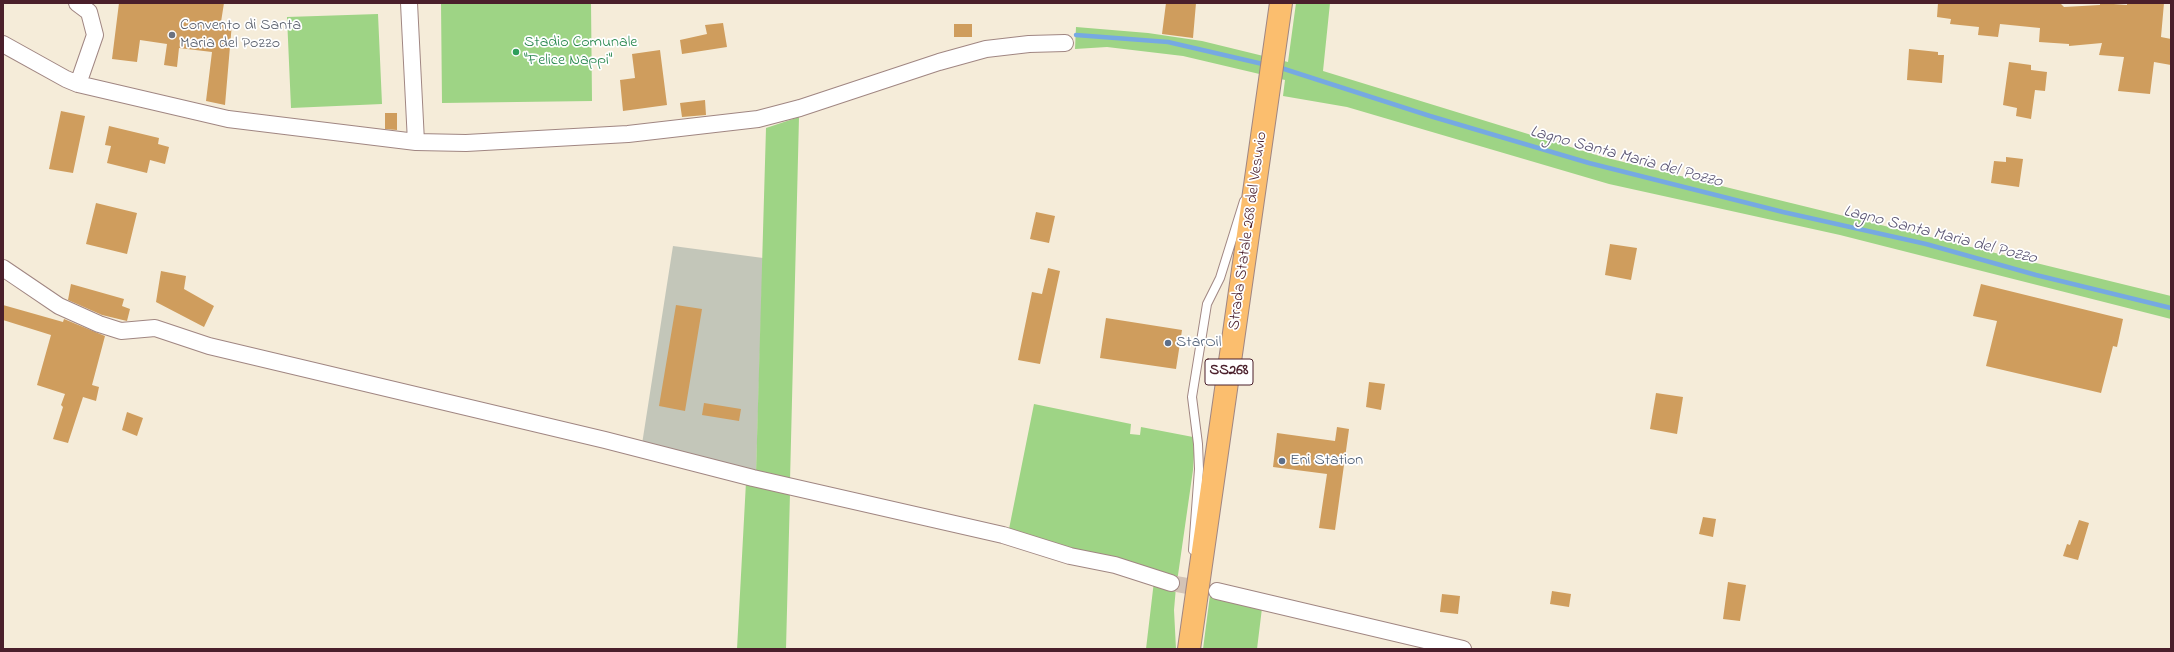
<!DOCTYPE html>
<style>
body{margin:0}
#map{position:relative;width:2174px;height:652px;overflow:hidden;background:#f5ecd9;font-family:"Indie Flower",sans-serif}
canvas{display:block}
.frame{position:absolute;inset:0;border:4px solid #4a1f2b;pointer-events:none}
</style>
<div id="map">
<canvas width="2174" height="652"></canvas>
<div class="frame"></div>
</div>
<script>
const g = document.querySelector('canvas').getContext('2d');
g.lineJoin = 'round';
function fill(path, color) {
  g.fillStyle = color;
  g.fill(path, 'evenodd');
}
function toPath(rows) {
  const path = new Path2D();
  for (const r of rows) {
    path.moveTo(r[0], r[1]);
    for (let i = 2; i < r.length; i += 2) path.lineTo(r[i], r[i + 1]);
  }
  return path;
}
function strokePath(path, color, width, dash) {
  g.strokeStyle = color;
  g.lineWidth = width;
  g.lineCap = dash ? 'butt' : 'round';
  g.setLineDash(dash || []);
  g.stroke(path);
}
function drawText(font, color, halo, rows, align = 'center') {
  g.font = font + ' "Indie Flower",sans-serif';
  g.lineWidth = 3.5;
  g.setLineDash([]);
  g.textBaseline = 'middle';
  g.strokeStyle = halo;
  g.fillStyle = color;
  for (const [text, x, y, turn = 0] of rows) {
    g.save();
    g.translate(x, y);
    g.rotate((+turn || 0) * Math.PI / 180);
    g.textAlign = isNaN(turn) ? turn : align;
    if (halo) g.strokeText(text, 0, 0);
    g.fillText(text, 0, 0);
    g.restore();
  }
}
fill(toPath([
 [673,246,763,258,756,473,642,444]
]), '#c3c6b9');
fill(toPath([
 [441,3,591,3,592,101,442,103],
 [1296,3,1330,3,1323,71,1603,157,2171,296,2171,319,1840,235,1609,184,1347,107,1283,96,1285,80,1183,56,1107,47,1075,49,1076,27,1148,33,1202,41,1288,62],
 [378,14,382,104,291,108,287,17],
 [799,117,790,481,756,473,766,128],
 [1034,404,1131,424,1130,434,1140,435,1141,427,1193,437,1194,454,1193,470,1177,582,1008,534],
 [746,482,790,493,786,649,737,649],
 [1154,581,1176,587,1174,610,1176,649,1146,649],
 [1210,595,1262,608,1257,649,1203,649]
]), '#9ed485');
strokePath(toPath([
 [1076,35,1168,42,1267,65],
 [1278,67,1430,116,1589,163,1783,212,1926,244,2036,275,2171,308]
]), '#76a9e2', 4.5);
fill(toPath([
 [119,3,224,3,221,22,232,23,225,105,206,101,212,52,179,48,177,67,164,65,167,44,140,40,137,62,112,59],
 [1166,3,1196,3,1193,38,1162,34],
 [1938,3,2060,3,2064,7,2100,5,2100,3,2127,5,2127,3,2164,3,2161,37,2171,39,2171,65,2154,62,2150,94,2118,91,2124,57,2099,55,2102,43,2069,46,2069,44,2039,42,2040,28,2000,24,1998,37,1978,35,1979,27,1950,24,1951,19,1937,17],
 [723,23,727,47,682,54,680,40,707,34,705,25],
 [954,24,972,24,972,37,954,37],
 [1909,49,1938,52,1938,55,1944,55,1942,83,1907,80],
 [660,50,667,105,623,111,620,80,635,78,632,54],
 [2009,62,2031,65,2031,70,2047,72,2045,91,2035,90,2031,119,2016,116,2017,108,2003,105],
 [705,100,706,115,682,117,680,103],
 [61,111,85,116,73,173,49,169],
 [385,113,397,113,397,130,385,129],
 [109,126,159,138,158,144,169,147,165,164,150,160,147,173,107,163,111,146,105,145],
 [2006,157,2023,159,2019,187,1991,183,1994,161,2006,162],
 [96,203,137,213,127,254,86,244],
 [1036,212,1055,216,1049,243,1030,239],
 [1610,244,1637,248,1631,280,1605,275],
 [1048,268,1060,271,1040,364,1018,360,1032,292,1042,294],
 [161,271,186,276,184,289,214,306,204,327,156,302],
 [71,284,124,299,122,306,130,309,127,321,102,315,68,300],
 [1981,284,2123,319,2117,347,2113,346,2101,393,1986,366,1997,321,1973,316],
 [3,305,63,322,64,319,105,336,92,385,99,387,96,401,83,397,68,443,53,439,63,407,61,405,65,394,37,385,51,335,3,320],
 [676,305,702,309,685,411,659,406],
 [1106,318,1182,330,1176,369,1100,358],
 [1369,382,1385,384,1381,410,1366,407],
 [1656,393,1683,397,1677,434,1650,429],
 [704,403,741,409,739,421,702,415],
 [127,412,143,418,137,436,122,430],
 [1337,427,1349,429,1335,530,1319,528,1327,474,1273,467,1277,433,1335,441],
 [1703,517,1716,519,1713,537,1699,534],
 [2079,520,2089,523,2078,560,2063,556,2067,544,2070,545],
 [1728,582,1746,585,1740,621,1723,619],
 [1552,591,1571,594,1569,607,1550,604],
 [1442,594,1460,596,1458,614,1440,612]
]), '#cf9d5d');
strokePath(toPath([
 [1171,583,1209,590]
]), '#d3c3b6', 16, [16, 8]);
const lane = toPath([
 [1193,550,1199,469,1198,444,1192,397,1207,304,1220,278,1244,201]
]);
const street = toPath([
 [77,3,89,12,95,35,78,84],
 [409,3,416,142],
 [3,44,66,79,78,84,228,119,416,142,466,143,628,134,758,119,800,108,939,62,986,49,1029,44,1065,43],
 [3,268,59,306,99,324,121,331,155,328,209,346,605,440,753,478,1003,535,1070,556,1115,565,1171,583],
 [1217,591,1463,649]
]);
const highway = toPath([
 [1189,649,1281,3]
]);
strokePath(lane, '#a08682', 10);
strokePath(street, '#a08682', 18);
strokePath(highway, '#a08682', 24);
strokePath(lane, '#fff', 8);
strokePath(street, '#fff', 16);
strokePath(highway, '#fbbe6e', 22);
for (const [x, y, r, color] of [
 [172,35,4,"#6b7280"],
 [516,52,4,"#2e9e5b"],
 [1168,343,4,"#5c6f8a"],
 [1282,461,4,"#5c6f8a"]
]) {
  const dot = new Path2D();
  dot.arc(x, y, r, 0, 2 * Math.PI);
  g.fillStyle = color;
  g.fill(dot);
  strokePath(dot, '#fff', 1.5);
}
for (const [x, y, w] of [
 [1229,372,48]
]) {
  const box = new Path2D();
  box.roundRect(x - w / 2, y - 13, w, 26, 3);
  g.fillStyle = '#fff';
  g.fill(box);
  strokePath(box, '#4a1f2b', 1);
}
drawText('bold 15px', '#4a1f2b', null, [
 ["SS268",1229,372]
]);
drawText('16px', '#5b616d', '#fff', [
 ["Convento di Santa",180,26],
 ["Maria del Pozzo",180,44]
], 'left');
drawText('16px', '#27864d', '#fff', [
 ["Stadio Comunale",524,43],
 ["\"Felice Nappi\"",524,61]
], 'left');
drawText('16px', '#4a1f2b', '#fff', [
 ["Strada Statale 268 del Vesuvio",1249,231,-82]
]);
drawText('16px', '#4e5e75', '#fff', [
 ["StarOil",1176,343],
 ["Eni Station",1290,461]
], 'left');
drawText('italic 17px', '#5c5674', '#fff', [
 ["Lagno Santa Maria del Pozzo",1626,158,15],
 ["Lagno Santa Maria del Pozzo",1940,236,14]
]);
</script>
